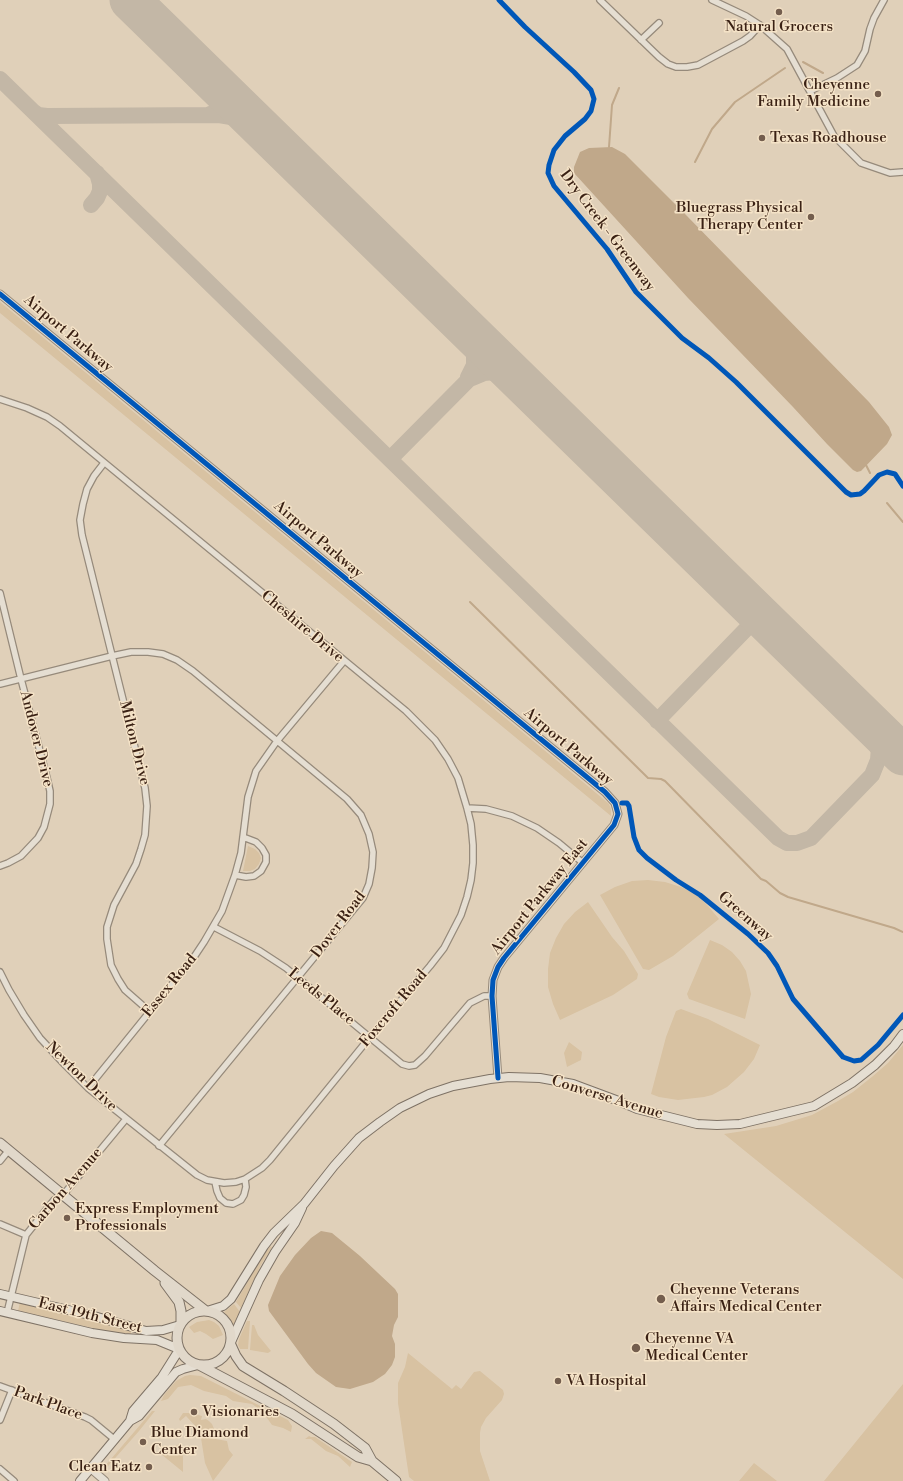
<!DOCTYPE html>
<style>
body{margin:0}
canvas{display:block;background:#e0d0b9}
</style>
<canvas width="903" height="1481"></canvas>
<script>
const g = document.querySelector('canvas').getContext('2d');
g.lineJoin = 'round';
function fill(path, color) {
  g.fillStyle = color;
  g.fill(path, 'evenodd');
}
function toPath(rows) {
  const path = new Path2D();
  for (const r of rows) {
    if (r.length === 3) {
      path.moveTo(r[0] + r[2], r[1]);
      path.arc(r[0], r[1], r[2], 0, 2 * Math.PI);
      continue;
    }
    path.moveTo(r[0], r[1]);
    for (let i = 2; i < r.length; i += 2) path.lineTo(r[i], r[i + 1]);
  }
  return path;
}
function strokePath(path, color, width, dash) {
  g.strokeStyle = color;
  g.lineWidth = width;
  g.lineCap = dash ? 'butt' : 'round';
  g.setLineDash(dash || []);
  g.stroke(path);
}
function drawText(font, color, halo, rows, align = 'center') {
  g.font = font + ' "Libre Bodoni",serif';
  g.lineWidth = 3;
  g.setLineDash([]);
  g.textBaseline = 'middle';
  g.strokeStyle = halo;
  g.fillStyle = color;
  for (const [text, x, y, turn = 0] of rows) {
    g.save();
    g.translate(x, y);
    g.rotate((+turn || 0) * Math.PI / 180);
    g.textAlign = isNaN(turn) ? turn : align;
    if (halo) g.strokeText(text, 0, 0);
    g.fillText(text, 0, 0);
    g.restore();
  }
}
fill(toPath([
 [0,302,589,787,609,804,611,809,611,816,0,313],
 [248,846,255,849,259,853,261,858,259,864,255,869,250,871,243,871],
 [648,880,665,882,681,887,696,894,708,906,719,919,673,956,649,970,643,969,600,895,615,887,632,881],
 [588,902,612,937,624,951,638,974,637,979,613,995,560,1020,553,1004,548,987,548,969,550,953,556,938,564,924,575,912],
 [710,940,722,945,732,952,740,961,746,971,751,994,745,1019,689,999,687,994],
 [681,1009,708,1019,760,1045,754,1059,744,1072,727,1087,712,1095,704,1097,678,1100,659,1097,651,1094,666,1037,676,1011],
 [569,1042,582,1052,581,1060,567,1067,564,1053],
 [903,1045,903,1279,724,1134,776,1126,812,1115,838,1101,853,1092,873,1076,888,1063],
 [270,1246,272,1247,261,1265,241,1308,236,1302,257,1266],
 [20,1302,89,1319,131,1331,131,1334,106,1331,18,1311],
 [234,1304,240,1312,234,1326,224,1312],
 [209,1320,214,1322,219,1326,223,1335,213,1339,206,1334,200,1331,194,1333,189,1327,197,1322],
 [247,1321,250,1321,248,1349,240,1349,238,1345,239,1339],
 [252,1325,254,1325,258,1335,271,1351,268,1353,250,1350],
 [408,1353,452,1389,456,1385,461,1389,474,1372,480,1371,503,1390,504,1394,502,1400,486,1418,481,1427,480,1433,480,1451,490,1481,414,1481,409,1477,398,1403,398,1383,405,1367],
 [190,1375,201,1376,288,1420,292,1426,291,1432,283,1428,272,1425,262,1411,252,1404,233,1401,226,1396,204,1391,191,1385,178,1387,168,1399,161,1401,164,1395,176,1381,185,1376],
 [903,1384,903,1481,824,1481,898,1390],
 [152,1411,155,1411,139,1431,109,1465,104,1472,103,1469,105,1466],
 [183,1413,191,1413,202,1416,201,1420,206,1419,209,1421,212,1424,215,1431,199,1430,186,1416,180,1421,179,1419],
 [309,1436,311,1437,315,1437,352,1462,350,1467,338,1456,326,1451,311,1439,305,1439],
 [201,1438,210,1438,227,1441,229,1450,233,1455,213,1481,205,1463],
 [179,1444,183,1456,183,1472,161,1454],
 [754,1463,777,1481,739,1481]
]), '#d8c2a2');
fill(toPath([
 [612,147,625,154,687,216,869,402,889,427,892,435,887,444,861,471,857,472,853,470,827,444,793,407,688,298,574,173,574,167,580,152,589,148],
 [321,1231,332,1233,360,1256,395,1289,398,1294,398,1317,394,1325,392,1336,395,1344,395,1357,392,1365,385,1374,373,1382,350,1389,336,1387,316,1373,308,1364,269,1311,268,1305,280,1276,295,1255,311,1238]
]), '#c0a88a');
strokePath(toPath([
 [803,62,823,73],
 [609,147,612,105,619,88],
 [695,162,712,129,735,102,785,68],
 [866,465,870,473],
 [887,503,903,522],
 [470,602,648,778,661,779,665,781,761,879,766,881,780,893,788,897,894,928,903,932]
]), '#c0a88a', 2);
strokePath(toPath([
 [208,77,218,89,220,98,217,110,214,113,210,114],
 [0,79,778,838,787,843,797,843,811,838,872,775,878,760,879,747,875,733,862,715],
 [34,112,38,115,47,116,219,115,231,117,249,123,272,139],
 [91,205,97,198,100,191,100,184,97,173],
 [463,325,470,337,474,349,474,365,468,377],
 [472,378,484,373,495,372,507,375,522,383],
 [390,459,493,355],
 [657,721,750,625,753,615,752,610,744,600]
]), '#c3b7a6', 16);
strokePath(toPath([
 [130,0,903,755]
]), '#c3b7a6', 41);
const minor = toPath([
 [600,0,659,57,668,64,676,67,687,67,698,65,743,41,750,36,760,25],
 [712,0,746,16,760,25,787,49,834,136,861,163,890,173,903,172],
 [641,40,659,23],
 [810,91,837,78,857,65,865,51,870,29,874,18,884,0],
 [0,399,27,408,47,417,60,426,406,711,435,740,448,759,458,778,467,808,486,809,512,816,537,828,559,843,583,863],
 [104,463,94,476,87,489,83,504,80,520,82,535,145,788,147,806,145,835,141,849,136,864,114,905,107,927,107,939,111,965,118,979,125,990,149,1011],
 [0,593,21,679,47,778,50,791,50,804,44,827,38,838,21,856,8,863,0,866],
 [0,684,112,656,131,652,148,652,163,654,177,660,193,671,347,799,361,815,369,834,373,852,372,868,369,884,363,898,159,1146],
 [235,875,241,853,248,797,256,771,277,741,344,661],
 [214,927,260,951,286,968,396,1059,402,1064,409,1066,415,1065,425,1056,470,1003,484,996,492,996],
 [0,972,9,990,24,1015,40,1038,64,1064,88,1088,197,1175,207,1180,224,1183,236,1182,245,1179,262,1168,270,1160,370,1037,430,966,444,948,461,915,467,897,471,880,473,863,473,845,471,824,467,808],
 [88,1088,194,957,204,942,222,911,235,875,246,877,254,876,261,871,266,862,266,855,262,848,256,842,243,837],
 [0,1161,9,1150],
 [215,1182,217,1191,220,1198,226,1203,233,1204,241,1200,244,1195,246,1187,245,1179],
 [0,1224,26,1235],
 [7,1313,26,1235,54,1200,63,1195,126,1119],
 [0,1386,85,1417,91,1420,114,1439],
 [0,1420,12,1390],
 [0,1469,14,1481]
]);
const tertiary = toPath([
 [0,294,605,792,615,803,618,814,614,825,504,958,498,967,493,980,492,996,498,1078],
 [90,1468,105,1481]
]);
const secondary = toPath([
 [0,1294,94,1316,146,1331,163,1330,180,1325],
 [0,1311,92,1333,124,1338,157,1340,179,1349],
 [207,1311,223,1306,231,1299,264,1246,274,1233,304,1204,334,1166,359,1138,380,1122,400,1108,429,1094,453,1086,490,1079,509,1077,540,1078,573,1084,616,1100,637,1109,697,1124,717,1125,740,1124,814,1106,852,1083,875,1065,894,1046,903,1034],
 [231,1342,259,1280,275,1252,295,1223,302,1208],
 [130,1421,133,1411,162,1377,179,1350],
 [80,1481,130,1421,139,1416,176,1372,183,1369,198,1365]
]);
const primary = toPath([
 [0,1143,155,1271,206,1311],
 [165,1283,179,1302,181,1311,181,1323],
 [204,1338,27],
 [231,1345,236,1356,243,1366,284,1391,334,1424,365,1448,372,1461,396,1481],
 [199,1365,292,1414,358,1457,372,1461]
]);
strokePath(minor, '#968a7b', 8);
strokePath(tertiary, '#968a7b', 9);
strokePath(secondary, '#7e7265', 10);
strokePath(primary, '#7e7265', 11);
strokePath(minor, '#e5ded2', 5.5);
strokePath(tertiary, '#e5ded2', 7);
strokePath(secondary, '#e5ded2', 8);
strokePath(primary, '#e1d8ca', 9);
strokePath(toPath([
 [499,0,525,27,574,72,591,90,594,99,591,111,585,119,565,136,554,150,549,165,548,173,554,186,607,249,636,292,682,338,709,358,736,382,846,492,851,495,860,494,864,491,879,475,887,472,895,474,903,486],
 [0,294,605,792,615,803,618,814,614,825,504,958,498,967,493,980,492,996,498,1078],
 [622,803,627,803,629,806,634,837,639,850,647,858,676,880,700,895,748,934,768,953,777,966,793,999,843,1057,854,1061,861,1060,878,1045,903,1015]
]), '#0057b8', 5);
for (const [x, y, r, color] of [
 [779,12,4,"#745e4e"],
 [878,94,4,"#745e4e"],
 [762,138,4,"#745e4e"],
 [811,217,4,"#745e4e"],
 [67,1218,4,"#745e4e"],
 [661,1299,5,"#745e4e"],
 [636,1348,5,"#745e4e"],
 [558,1381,4,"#745e4e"],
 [194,1412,4,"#745e4e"],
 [143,1442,4,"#745e4e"],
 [149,1467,4,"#745e4e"]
]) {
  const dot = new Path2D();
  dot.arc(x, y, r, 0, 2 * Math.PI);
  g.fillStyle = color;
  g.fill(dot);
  strokePath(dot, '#f5e3c7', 1.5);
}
drawText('15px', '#3a2114', '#f5e3c7', [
 ["Natural Grocers",779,27,"center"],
 ["Cheyenne",870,85,"right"],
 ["Family Medicine",870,102,"right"],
 ["Texas Roadhouse",770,138],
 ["Bluegrass Physical",803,208,"right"],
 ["Therapy Center",803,225,"right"],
 ["Express Employment",75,1209],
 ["Professionals",75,1226],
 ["Cheyenne Veterans",670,1290],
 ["Affairs Medical Center",670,1307],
 ["Cheyenne VA",645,1339],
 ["Medical Center",645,1356],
 ["VA Hospital",566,1381],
 ["Visionaries",202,1412],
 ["Blue Diamond",151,1433],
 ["Center",151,1450],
 ["Clean Eatz",141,1467,"right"]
], 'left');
drawText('15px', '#3a2114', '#f5e3c7', [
 ["Dry Creek - Greenway",607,231,53],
 ["Airport Parkway",68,334,40],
 ["Airport Parkway",318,540,40],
 ["Cheshire Drive",302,627,40],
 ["Andover Drive",36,739,76],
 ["Milton Drive",134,743,76],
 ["Airport Parkway",568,747,40],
 ["Airport Parkway East",540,897,-51],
 ["Greenway",745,917,41],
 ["Dover Road",339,925,-53],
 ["Essex Road",170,986,-51],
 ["Leeds Place",321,997,39],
 ["Foxcroft Road",394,1009,-50],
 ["Newton Drive",81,1077,44],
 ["Converse Avenue",607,1098,17],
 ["Carbon Avenue",66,1189,-49],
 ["East 19th Street",90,1316,14],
 ["Park Place",48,1404,20]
]);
</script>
